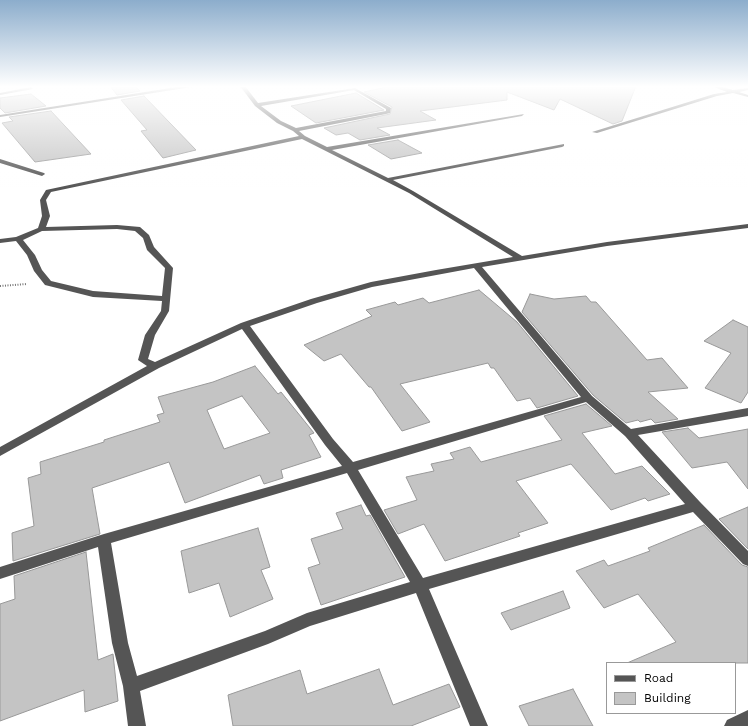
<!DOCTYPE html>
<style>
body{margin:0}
#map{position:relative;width:748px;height:726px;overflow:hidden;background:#fff;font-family:"Work Sans",sans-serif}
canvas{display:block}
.legend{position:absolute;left:606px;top:662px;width:130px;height:52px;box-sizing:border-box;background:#fff;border:1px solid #999;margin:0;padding:5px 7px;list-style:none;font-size:12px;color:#000}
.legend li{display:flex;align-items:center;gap:8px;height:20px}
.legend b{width:20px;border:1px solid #999}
</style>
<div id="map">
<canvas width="748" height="726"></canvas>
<ul class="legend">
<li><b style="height:5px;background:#555"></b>Road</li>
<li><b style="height:11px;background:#c4c4c4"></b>Building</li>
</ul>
</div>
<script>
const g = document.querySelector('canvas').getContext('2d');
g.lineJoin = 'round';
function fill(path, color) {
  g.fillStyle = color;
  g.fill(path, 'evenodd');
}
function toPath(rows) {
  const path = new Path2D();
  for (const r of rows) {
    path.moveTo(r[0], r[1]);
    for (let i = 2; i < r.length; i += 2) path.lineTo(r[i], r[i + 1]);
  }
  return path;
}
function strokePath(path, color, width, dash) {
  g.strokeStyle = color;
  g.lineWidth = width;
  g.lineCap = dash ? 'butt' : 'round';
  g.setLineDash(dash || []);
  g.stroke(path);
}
const building = toPath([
 [110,86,135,86,140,91,117,95,110,86],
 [391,86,636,86,622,121,613,124,560,99,554,110,507,92,507,100,420,111,436,120,377,128,390,135,360,140,348,133,336,135,324,128,390,114,392,107,364,92,391,86],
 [356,93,384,110,316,123,291,106,356,93],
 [31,94,46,106,5,113,0,108,0,98,31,94],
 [144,96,196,150,163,158,141,131,147,130,121,100,144,96],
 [51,111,91,154,35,162,2,123,13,121,9,117,51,111],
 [398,140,422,153,391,159,368,145,398,140],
 [479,290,517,322,578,396,537,408,530,398,517,401,494,368,491,368,488,363,400,384,430,422,402,431,371,387,369,387,341,354,324,361,304,345,372,316,366,310,395,302,398,305,423,298,429,303,479,290],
 [530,294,554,299,586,296,591,302,596,302,647,360,662,358,688,388,648,392,678,419,655,423,651,419,640,422,638,420,626,423,593,395,522,312,530,294],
 [733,320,748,327,748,392,741,403,705,388,731,353,704,341,733,320],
 [255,366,278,394,281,392,314,433,309,435,321,457,281,470,283,478,264,484,260,475,185,503,169,462,92,488,100,534,13,561,12,533,34,526,28,478,41,474,40,462,104,442,104,440,160,422,157,415,164,413,158,397,213,382,255,366],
 [242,396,270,433,224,449,207,410,242,396],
 [586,404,612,426,582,433,615,474,642,466,670,494,648,501,645,498,611,510,571,464,516,481,548,523,518,533,520,536,445,561,424,524,398,534,384,510,417,500,406,477,434,471,431,464,454,459,450,453,470,447,481,462,562,440,544,416,586,404],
 [688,428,699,438,748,429,748,489,727,462,692,468,662,432,688,428],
 [361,505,366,516,370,515,405,577,321,605,308,568,320,564,311,539,343,529,336,513,361,505],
 [748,507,748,549,719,519,748,507],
 [704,525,742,565,748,567,748,663,627,663,676,642,638,594,604,608,576,571,604,560,608,566,650,551,648,548,704,525],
 [258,528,270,567,261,570,273,599,230,617,219,583,189,593,181,551,258,528],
 [86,552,98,660,113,654,118,701,85,712,84,690,0,721,0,604,15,599,14,576,86,552],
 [563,591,570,608,511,630,501,613,563,591],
 [379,669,393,705,449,684,460,707,411,726,233,726,228,695,300,670,307,694,379,669],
 [573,689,593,726,529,726,519,706,573,689]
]);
fill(building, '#c4c4c4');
strokePath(building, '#999', 1);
strokePath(toPath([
 [0,286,27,284]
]), '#777', 2, [1, 1.5]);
fill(toPath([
 [183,86,198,86,0,117,0,115,183,86],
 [240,86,245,86,258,103,355,88,391,108,390,113,386,114,299,131,305,136,327,147,524,114,522,116,332,150,388,178,564,144,564,146,562,147,393,180,413,191,522,256,607,242,748,224,748,228,607,246,482,267,592,396,631,429,748,408,748,416,638,435,700,502,748,551,748,566,743,564,693,512,429,589,488,726,470,726,416,593,310,626,268,644,140,691,146,726,128,726,123,686,112,643,98,547,0,579,0,567,104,534,342,466,325,445,242,329,159,368,0,456,0,447,147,366,138,360,145,335,161,311,162,301,93,297,45,285,34,271,27,255,16,241,0,243,0,239,16,237,38,228,42,216,40,200,46,190,299,136,293,131,277,123,255,106,240,86],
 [354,90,386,109,386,111,296,128,281,121,261,106,354,90],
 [302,139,409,193,513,257,436,270,371,282,311,299,241,323,155,362,148,359,155,335,169,311,173,268,154,247,149,235,140,227,117,225,46,227,50,216,46,200,51,192,302,139],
 [117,229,135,231,143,238,147,250,165,268,162,296,93,291,51,281,42,270,35,255,23,240,42,231,117,229],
 [474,268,581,397,353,462,333,439,250,326,317,303,372,287,474,268],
 [586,402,625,436,685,504,423,578,358,470,586,402],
 [347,473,410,582,307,613,265,631,137,676,128,643,111,543,347,473],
 [711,86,719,86,733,90,748,88,748,90,739,92,748,95,748,97,733,93,717,96,597,133,592,132,714,94,727,92,711,86],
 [31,87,33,89,0,95,0,93,31,87],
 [0,159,44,173,45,174,42,176,0,163,0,159],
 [748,710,748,726,724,726,727,720,748,710]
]), '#555');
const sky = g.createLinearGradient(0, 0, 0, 188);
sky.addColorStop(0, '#8cadcc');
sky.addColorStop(0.46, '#fff');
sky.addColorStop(1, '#ffffff00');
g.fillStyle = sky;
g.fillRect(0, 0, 748, 188);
</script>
